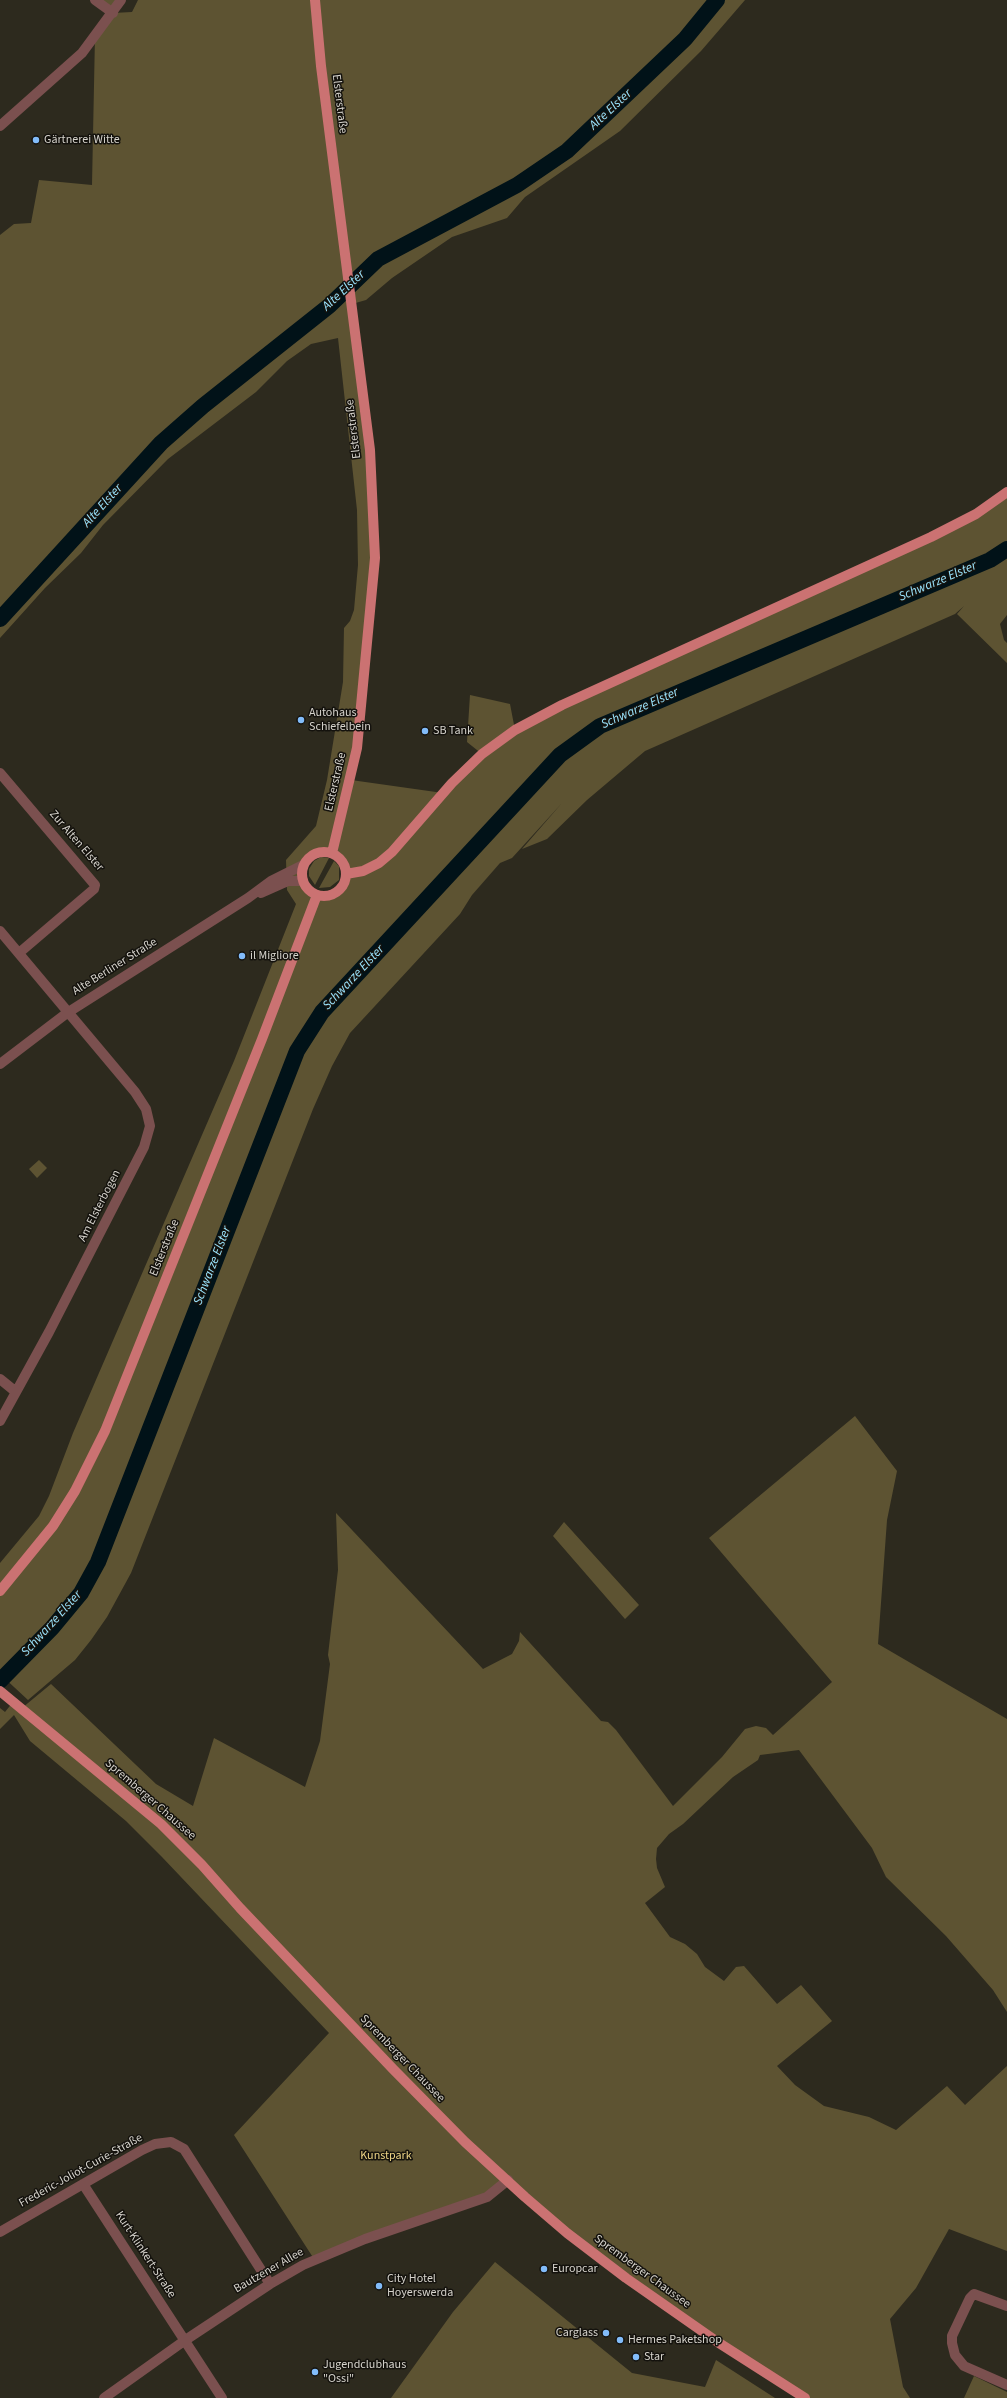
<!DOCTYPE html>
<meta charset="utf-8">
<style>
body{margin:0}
canvas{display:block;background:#2d2a1e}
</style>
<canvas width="1007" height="2398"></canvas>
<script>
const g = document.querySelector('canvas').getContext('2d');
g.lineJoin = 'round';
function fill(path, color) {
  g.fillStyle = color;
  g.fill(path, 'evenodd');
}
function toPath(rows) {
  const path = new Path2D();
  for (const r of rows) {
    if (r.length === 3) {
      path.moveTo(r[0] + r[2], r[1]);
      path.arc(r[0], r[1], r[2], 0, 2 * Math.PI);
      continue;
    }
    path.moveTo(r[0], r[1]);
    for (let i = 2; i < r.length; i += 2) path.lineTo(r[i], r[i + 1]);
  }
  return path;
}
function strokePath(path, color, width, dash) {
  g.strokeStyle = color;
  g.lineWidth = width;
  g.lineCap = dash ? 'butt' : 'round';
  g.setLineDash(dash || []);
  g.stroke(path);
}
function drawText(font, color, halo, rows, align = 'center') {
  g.font = font + ' "Source Sans 3",sans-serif';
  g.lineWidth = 3;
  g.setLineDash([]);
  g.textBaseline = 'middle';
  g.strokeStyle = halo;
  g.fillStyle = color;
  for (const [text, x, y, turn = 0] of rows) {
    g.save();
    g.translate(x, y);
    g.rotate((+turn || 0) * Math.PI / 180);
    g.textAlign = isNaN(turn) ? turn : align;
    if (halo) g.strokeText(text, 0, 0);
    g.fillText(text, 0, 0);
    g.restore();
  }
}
fill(toPath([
 [95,0,121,0,113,13,132,12,138,0,745,0,701,51,620,131,525,197,507,218,452,237,392,278,366,300,352,304,370,450,374,558,357,748,331,852,318,852,312,855,303,864,289,871,303,866,302,880,310,892,321,896,335,894,342,888,347,875,363,871,379,863,393,853,452,783,483,755,502,740,482,754,467,742,470,695,510,704,515,730,562,705,931,537,976,514,1007,492,1007,615,1000,624,1004,640,1007,643,1007,663,957,614,964,606,955,614,645,751,587,800,547,839,522,849,562,803,512,858,500,863,472,895,460,914,350,1033,332,1066,313,1109,131,1573,107,1617,91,1640,75,1660,28,1700,0,1674,0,1592,54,1526,92,1463,106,1432,263,1039,311,906,261,1038,104,1431,74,1491,52,1525,0,1590,0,1563,39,1516,49,1496,73,1433,234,1061,296,904,287,890,286,860,316,826,327,780,343,682,344,628,350,621,354,610,358,565,357,510,338,338,311,344,287,361,256,392,168,459,103,525,81,553,45,588,0,638,0,235,14,224,31,223,39,180,92,185,95,36,113,13],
 [351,780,443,793,392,852,347,874,343,861,332,853],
 [321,857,329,858,315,885,309,876,309,869,314,861],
 [334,861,339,866,339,880,330,887,319,888],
 [39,1160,47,1168,37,1178,29,1169],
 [855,1416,897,1471,887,1520,878,1644,1007,1719,1007,2012,993,1990,946,1936,886,1877,872,1848,799,1750,760,1755,758,1760,733,1777,683,1824,669,1834,657,1848,656,1859,657,1868,665,1887,645,1903,670,1937,685,1944,697,1954,705,1967,724,1981,736,1967,744,1966,777,2004,801,1985,832,2021,777,2066,795,2085,824,2106,869,2117,896,2130,947,2086,965,2105,1007,2066,1007,2251,949,2229,916,2288,890,2319,903,2387,910,2398,807,2398,751,2362,568,2231,466,2141,203,1864,22,1708,51,1684,156,1784,193,1806,214,1738,305,1787,320,1741,330,1664,328,1655,338,1570,336,1513,483,1669,512,1654,519,1641,520,1632,601,1721,608,1722,616,1730,673,1806,722,1757,745,1729,756,1726,766,1728,773,1735,832,1682,709,1538],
 [564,1522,639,1605,625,1619,553,1536],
 [13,1702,160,1825,507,2181,494,2190,314,2259,234,2135,329,2033,162,1857,126,1821,30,1741,14,1715,0,1729,0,1708,5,1712],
 [495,2262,632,2373,705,2387,716,2360,775,2398,391,2398,453,2312],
 [974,2376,1007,2392,1007,2398,964,2398]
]), '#5d5332');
strokePath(toPath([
 [0,619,161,443,203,406,329,306,378,259,517,185,567,151,685,39,717,0],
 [0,1681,52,1628,81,1593,98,1562,297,1051,322,1012,560,755,600,726,990,560,1007,549]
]), '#011218', 16);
strokePath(toPath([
 [95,0,113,13],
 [0,126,82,53,121,0],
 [0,773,95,885,94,889,19,953],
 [261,893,288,881,303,881],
 [0,931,135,1092,146,1109,150,1126,144,1147,49,1332,0,1421],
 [0,1064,67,1013,248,898,271,881,303,865],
 [0,1379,16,1392],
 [83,2184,222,2398],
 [0,2232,142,2150,155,2144,171,2142,184,2149,270,2284],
 [1007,2306,974,2294,970,2298,952,2336,952,2343,955,2355,964,2366,1007,2385],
 [104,2398,184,2341,270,2284,303,2265,365,2239,487,2197,508,2180]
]), '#7b504f', 10);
strokePath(toPath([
 [315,0,321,66,370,450,375,558,357,748,332,853],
 [324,874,22],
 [346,874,363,871,379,863,392,852,452,783,482,754,515,730,562,705,931,537,976,514,1007,492],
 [0,1591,53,1526,75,1491,105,1431,262,1039,317,895],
 [0,1691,161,1824,202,1865,240,1908,393,2069,465,2142,525,2197,567,2233,626,2278,719,2343,805,2398]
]), '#cb7272', 10);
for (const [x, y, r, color] of [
 [36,140,4,"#82bcfa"],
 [301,720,4,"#82bcfa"],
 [425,731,4,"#82bcfa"],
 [242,956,4,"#82bcfa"],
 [544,2269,4,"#82bcfa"],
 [379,2286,4,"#82bcfa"],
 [606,2333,4,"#82bcfa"],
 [620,2340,4,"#82bcfa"],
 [636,2357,4,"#82bcfa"],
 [315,2372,4,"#82bcfa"]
]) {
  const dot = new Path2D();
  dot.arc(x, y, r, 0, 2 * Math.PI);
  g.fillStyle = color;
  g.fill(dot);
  strokePath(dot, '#14120d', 1.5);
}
drawText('12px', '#d6d3cc', '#14120d', [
 ["Elsterstraße",339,104,83],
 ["Elsterstraße",354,429,-97],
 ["Elsterstraße",336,782,-77],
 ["Zur Alten Elster",76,841,49],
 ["Alte Berliner Straße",115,967,-32],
 ["Am Elsterbogen",100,1206,-63],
 ["Elsterstraße",165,1248,-68],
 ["Spremberger Chaussee",150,1800,41],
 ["Spremberger Chaussee",402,2059,46],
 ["Frederic-Joliot-Curie-Straße",81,2171,-29],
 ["Kurt-Klinkert-Straße",145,2255,57],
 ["Bautzener Allee",269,2271,-30],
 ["Spremberger Chaussee",642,2272,36]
]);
drawText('12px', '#d6d3cc', '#14120d', [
 ["Gärtnerei Witte",44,140],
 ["Autohaus",309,713],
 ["Schiefelbein",309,727],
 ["SB Tank",433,731],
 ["il Migliore",250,956],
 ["Europcar",552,2269],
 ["City Hotel",387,2279],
 ["Hoyerswerda",387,2293],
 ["Carglass",598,2333,"right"],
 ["Hermes Paketshop",628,2340],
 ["Star",644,2357],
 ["Jugendclubhaus",323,2365],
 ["\"Ossi\"",323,2379]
], 'left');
drawText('12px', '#eed586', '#14120d', [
 ["Kunstpark",386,2156]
]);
drawText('italic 13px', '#9ae4fe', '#14120d', [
 ["Alte Elster",611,110,-43],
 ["Alte Elster",344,291,-43],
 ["Alte Elster",103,506,-48],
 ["Schwarze Elster",938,582,-23],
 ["Schwarze Elster",640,709,-24],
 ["Schwarze Elster",354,978,-47],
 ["Schwarze Elster",213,1266,-69],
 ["Schwarze Elster",52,1624,-48]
]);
</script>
